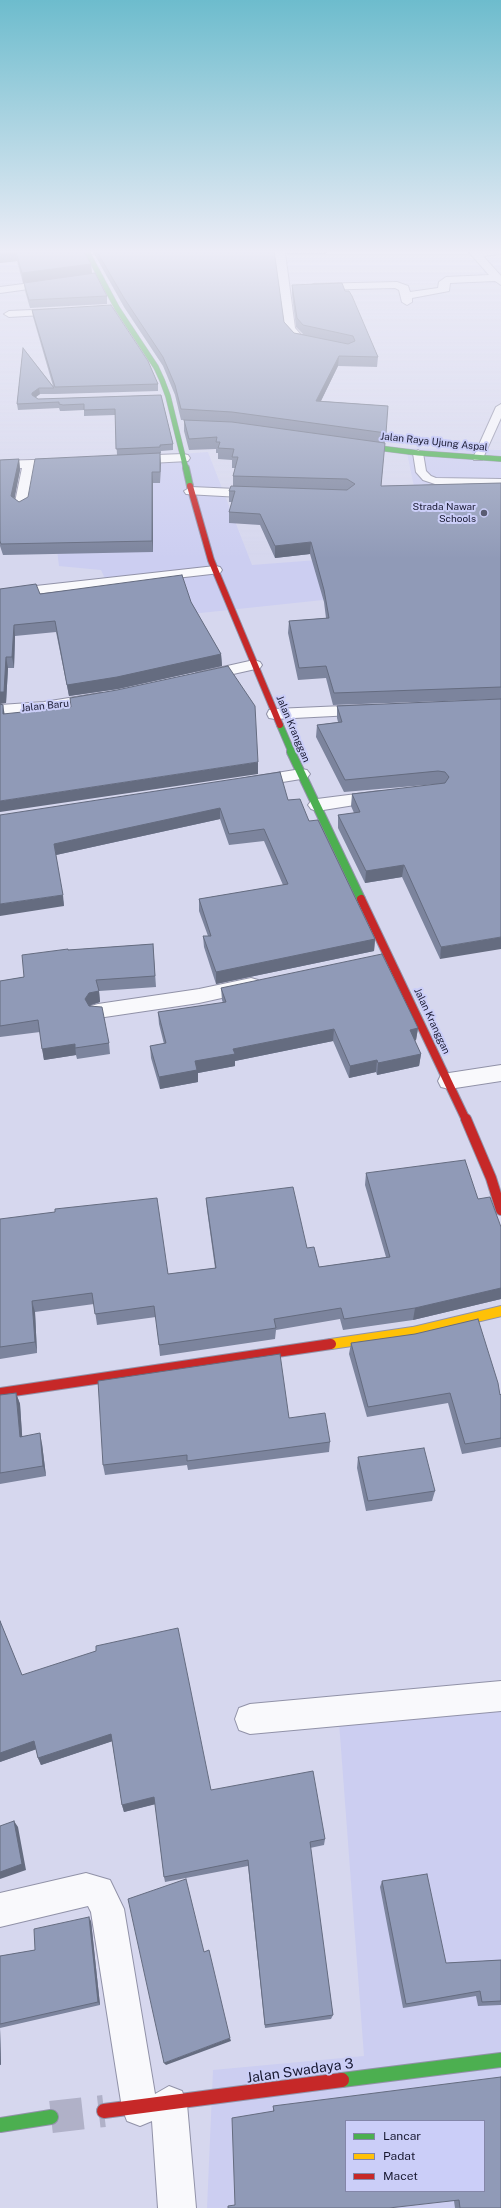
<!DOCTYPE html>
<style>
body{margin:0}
#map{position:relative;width:501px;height:2208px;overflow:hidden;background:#d6d7ee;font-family:"Public Sans",sans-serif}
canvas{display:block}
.legend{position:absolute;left:345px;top:2120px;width:140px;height:72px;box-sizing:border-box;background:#cbcef8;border:1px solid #8386a8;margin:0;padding:5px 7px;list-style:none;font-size:12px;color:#181931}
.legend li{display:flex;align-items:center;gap:8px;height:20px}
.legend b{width:20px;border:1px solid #8386a8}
</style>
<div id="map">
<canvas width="501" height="2208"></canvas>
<ul class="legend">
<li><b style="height:5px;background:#4caf50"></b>Lancar</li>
<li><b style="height:5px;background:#ffc107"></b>Padat</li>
<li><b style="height:5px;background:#c62828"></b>Macet</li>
</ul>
</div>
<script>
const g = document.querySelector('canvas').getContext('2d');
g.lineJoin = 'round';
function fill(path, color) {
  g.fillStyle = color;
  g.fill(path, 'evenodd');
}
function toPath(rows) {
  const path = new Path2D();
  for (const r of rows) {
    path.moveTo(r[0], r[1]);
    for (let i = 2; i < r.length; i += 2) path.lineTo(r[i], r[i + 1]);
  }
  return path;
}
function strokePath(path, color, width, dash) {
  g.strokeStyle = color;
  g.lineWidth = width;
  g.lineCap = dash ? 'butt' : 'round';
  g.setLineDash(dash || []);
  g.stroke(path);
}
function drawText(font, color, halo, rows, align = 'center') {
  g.font = font + ' "Public Sans",sans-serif';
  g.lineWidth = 4;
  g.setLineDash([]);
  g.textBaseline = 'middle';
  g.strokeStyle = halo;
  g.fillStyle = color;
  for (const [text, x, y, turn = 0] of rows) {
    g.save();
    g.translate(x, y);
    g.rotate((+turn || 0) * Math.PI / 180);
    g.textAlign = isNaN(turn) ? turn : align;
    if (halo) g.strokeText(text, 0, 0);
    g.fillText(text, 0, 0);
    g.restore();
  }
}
fill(toPath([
 [406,448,501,450,501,608,417,590,125,621,101,570,59,566,54,527,128,458,208,452,252,565,370,556,421,521],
 [501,1706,501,2208,207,2208,213,2070,364,2056,339,1722],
 [346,2121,484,2121,484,2191,346,2191]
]), '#cccef1');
strokePath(toPath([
 [51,2117,104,2111]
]), '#b0b1c8', 32, [32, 16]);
const lane = toPath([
 [56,309,61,312,59,314,9,317,4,314,9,311,56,309],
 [501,404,501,418,483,458,482,460,474,460,473,458,496,407,501,404],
 [418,450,423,453,426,471,431,476,436,478,501,479,501,485,435,484,423,480,416,472,413,453,418,450]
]);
const street = toPath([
 [274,250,329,250,324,253,285,253,295,328,302,336,317,340,319,342,317,344,294,341,283,329,274,250],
 [467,250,501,250,501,254,483,256,501,276,501,285,495,281,450,283,449,291,412,298,412,302,407,305,402,302,399,290,395,288,313,290,308,287,313,284,397,282,408,286,410,292,438,288,439,282,446,277,489,275,467,250],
 [54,280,58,281,59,283,58,285,0,293,0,287,54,280],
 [183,454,188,455,190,458,188,461,131,464,124,460,131,456,183,454],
 [65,459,70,460,72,463,70,466,35,468,28,507,26,510,16,510,14,507,22,468,0,469,0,461,65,459],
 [191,487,259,490,266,494,259,498,186,494,184,491,191,487],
 [215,566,220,567,222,570,220,573,0,598,0,590,215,566],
 [254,660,260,662,262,665,260,668,202,681,196,679,194,676,196,673,254,660],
 [100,693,106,695,108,698,106,701,44,712,0,715,0,705,44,702,100,693],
 [366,705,372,706,374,710,372,714,275,719,269,718,267,714,269,710,275,709,366,705],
 [301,769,307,770,310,774,307,778,252,787,246,786,243,782,246,778,252,777,301,769],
 [380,791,386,792,389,796,386,800,317,811,311,809,308,805,311,801,317,799,380,791],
 [251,978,258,980,261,985,258,990,199,1003,98,1018,91,1016,88,1011,91,1006,98,1004,199,989,251,978],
 [501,1065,501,1081,449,1089,441,1087,438,1081,441,1075,449,1073,501,1065],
 [501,1681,501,1711,250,1734,239,1730,235,1719,239,1708,250,1704,501,1681],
 [86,1873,110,1880,124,1909,155,2094,169,2086,182,2091,187,2104,196,2208,158,2208,152,2121,140,2126,127,2121,122,2108,91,1912,88,1906,0,1927,0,1893,86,1873]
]);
const fastFar3 = toPath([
 [86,250,117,308,156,367,162,380,168,396,186,469],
 [355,445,418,453,501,459]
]);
const fastFar2 = toPath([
 [186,468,190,486],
 [280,725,292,753]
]);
const fastFar1 = toPath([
 [291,752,361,899]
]);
const fast = toPath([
 [342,2080,501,2060],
 [0,2125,51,2117]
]);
const slow = toPath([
 [331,1344,413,1332,501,1311]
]);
const jamFar3 = toPath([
 [190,486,211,560,280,725]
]);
const jamFar2 = toPath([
 [361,899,466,1120]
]);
const jamFar1 = toPath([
 [466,1119,491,1178,501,1210],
 [0,1393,331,1344]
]);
const jam = toPath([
 [104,2111,342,2080]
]);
strokePath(lane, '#9192a8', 2);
strokePath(street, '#9192a8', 2);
strokePath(fastFar3, '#9192a8', 6);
strokePath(fastFar2, '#9192a8', 8);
strokePath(fastFar1, '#9192a8', 10);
strokePath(fast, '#9192a8', 16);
strokePath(slow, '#9192a8', 12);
strokePath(jamFar3, '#9192a8', 8);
strokePath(jamFar2, '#9192a8', 10);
strokePath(jamFar1, '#9192a8', 12);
strokePath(jam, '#9192a8', 16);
fill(lane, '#f9f9fc');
fill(street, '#f9f9fc');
strokePath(fastFar3, '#4caf50', 5);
strokePath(fastFar2, '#4caf50', 6);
strokePath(fastFar1, '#4caf50', 8);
strokePath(fast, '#4caf50', 14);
strokePath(slow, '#ffc107', 10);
strokePath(jamFar3, '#c62828', 6);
strokePath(jamFar2, '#c62828', 8);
strokePath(jamFar1, '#c62828', 10);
strokePath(jam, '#c62828', 14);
fill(toPath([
 [0,250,91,264,92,274,23,283,17,261,0,263],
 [92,250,274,250,284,322,294,333,303,334,296,327,292,295,292,285,345,291,378,357,377,367,338,366,321,401,388,406,381,486,501,483,501,699,333,705,326,678,298,680,288,633,289,621,326,618,324,602,310,554,275,558,260,525,229,523,229,512,232,502,229,502,229,491,233,486,233,476,235,468,232,468,232,460,218,459,218,453,216,453,216,449,189,450,184,431,184,420,181,420,175,395,163,366,124,307],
 [24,283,107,296,107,304,30,308,25,291],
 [32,310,158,384,158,391,55,394,55,393,55,394,40,394,36,397,38,399,161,395,173,444,173,450,161,451,161,453,160,453,160,483,153,483,153,552,3,555,0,546,0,460,19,459,20,470,14,498,19,502,117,455,115,415,84,416,84,410,64,411,60,411,59,408,18,410,17,404,23,348,53,386,33,317],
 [0,589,40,594,191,602,221,654,222,666,118,689,69,696,56,632,15,636,14,668,8,668,6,703],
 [501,699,440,959,402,877,365,883,338,828,338,815,354,813,351,806,352,794,439,784,437,784,344,792,316,737,317,725,338,722,337,718,337,706],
 [288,800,309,821,375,939,374,951,216,984,204,947,203,936,208,936,199,911,199,899,283,885,264,841,229,845,220,819,56,855,64,906,0,815],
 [153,944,156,987,99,991,100,1002,91,1005,90,1006,109,1043,110,1054,77,1059,76,1055,44,1060,40,1032,0,1037,0,981,24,977,68,950],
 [221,988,418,1028,416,1040,415,1041,421,1054,419,1066,377,1075,376,1072,349,1078,333,1041,235,1061,235,1066,198,1073,198,1082,160,1089,151,1058,150,1046,164,1044,159,1024,158,1012,223,1003,222,1000],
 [366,1173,478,1199,501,1227,501,1299,413,1320,343,1330,340,1319,276,1330,275,1339,160,1356,156,1317,97,1325,94,1304,35,1312,37,1353,0,1359,0,1219,168,1274,215,1268,207,1210,206,1198,307,1248,319,1267,386,1257,365,1185],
 [351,1343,500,1395,501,1394,501,1447,462,1454,448,1403,367,1417,349,1354],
 [16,1393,20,1404,22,1437,42,1444,46,1476,0,1484,0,1395],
 [289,1418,330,1442,329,1452,188,1470,187,1465,105,1475,103,1465],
 [358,1457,435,1491,432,1501,366,1511,357,1468],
 [0,1621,22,1675,211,1790,325,1839,324,1845,310,1848,333,2015,331,2019,265,2028,248,1866,165,1882,164,1877,155,1804,124,1812,122,1805,112,1741,41,1765,38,1758,36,1749,0,1762],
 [382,1881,446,1963,501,1960,501,2005,478,2006,476,1996,403,2008,380,1887],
 [91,1921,100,2005,0,2028,1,2065,0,2065,0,1956,35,1950],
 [273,2106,501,2208,455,2208,454,2201,235,2205,273,2111]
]), '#7c849d');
fill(toPath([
 [16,252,17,261,0,263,0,254],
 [91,264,92,274,23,283,22,273],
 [339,356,338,366,316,411,316,401],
 [39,388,40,394,33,399,32,393],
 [160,453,161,464,160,483],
 [19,459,20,470,13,507,11,496],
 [152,472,153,483,153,552,152,541],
 [311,542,310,554,275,558,275,546],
 [14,625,15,636,14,668,12,657],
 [221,654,222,666,118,689,69,696,67,685],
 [6,657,8,668,6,703,0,704,0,692],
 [3,705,5,716,3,714],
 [258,762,258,774,0,812,0,801],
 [220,808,220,819,56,855,54,844],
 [404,865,402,877,365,883,366,871],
 [63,895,64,906,0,916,0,904],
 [501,937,501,949,440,959,441,947],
 [375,939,374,951,216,984,216,972],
 [99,991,100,1002,91,1005,87,1010,85,999,89,993],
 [418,1028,416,1040,408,1042,410,1030],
 [334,1029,333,1041,235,1061,235,1066,198,1073,198,1082,160,1089,159,1077,195,1061,233,1049],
 [75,1044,76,1055,44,1060,42,1049],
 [421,1054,419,1066,377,1075,378,1063],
 [377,1060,376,1072,349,1078,350,1066],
 [501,1288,501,1299,413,1320,415,1308],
 [32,1301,35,1312,37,1353,35,1342],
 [16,1393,20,1404,23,1448,20,1437],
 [40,1433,42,1444,46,1476,43,1466],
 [111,1734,113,1741,41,1765,38,1758],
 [34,1741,37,1749,0,1762,0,1753],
 [154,1797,156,1804,124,1812,122,1805],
 [14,1821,18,1827,26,1870,0,1879,0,1872],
 [89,1917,91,1921,100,2005,98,2002],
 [0,2028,1,2065,0,2064],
 [230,2038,231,2041,166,2065,164,2063]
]), '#656c80');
const building = toPath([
 [0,250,83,250,91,264,22,273,16,252,0,254,0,250],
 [96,250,274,250,284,322,294,333,348,344,355,341,353,336,303,325,297,318,292,285,342,283,345,291,349,291,352,296,378,357,339,356,316,401,388,406,386,433,232,412,181,409,175,385,163,357,124,298,96,250],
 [95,273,107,296,29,300,24,283,95,273],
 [111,305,148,361,158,384,55,387,32,310,111,305],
 [23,348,54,388,39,388,32,393,32,395,38,399,161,395,173,444,160,445,160,447,116,449,115,409,84,410,84,404,63,405,59,404,59,402,17,404,23,348],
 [184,420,232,422,385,443,381,486,501,483,501,687,334,693,326,666,299,668,289,621,329,618,324,590,311,542,275,546,260,514,229,512,235,491,229,491,231,486,347,490,355,484,347,479,233,476,238,457,232,457,234,449,218,448,220,442,216,442,217,437,189,439,184,420],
 [160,453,160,472,152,472,152,541,1,544,0,541,0,460,19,459,11,496,19,502,28,497,35,459,160,453],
 [182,575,191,602,221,654,117,677,67,685,55,621,14,625,12,657,6,657,4,692,0,692,0,589,36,584,40,594,182,575],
 [228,666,255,706,258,762,0,801,0,704,3,705,3,714,71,707,70,698,117,690,228,666],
 [501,699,501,937,441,947,404,865,366,871,338,815,360,812,352,794,445,783,449,777,445,772,438,771,345,780,317,725,342,722,337,706,501,699],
 [280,772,288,800,300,799,309,821,318,820,375,939,216,972,203,936,211,936,199,899,288,884,264,829,229,834,220,808,54,844,63,895,0,904,0,815,280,772],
 [153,944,155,976,96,980,99,991,89,993,85,999,89,1006,102,1007,109,1043,75,1048,75,1044,42,1049,38,1020,0,1026,0,981,24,977,22,955,68,949,68,950,153,944],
 [382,954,418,1028,410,1030,421,1054,378,1063,377,1060,350,1066,334,1029,233,1049,235,1054,195,1061,197,1070,159,1077,150,1046,166,1043,158,1012,226,1002,221,988,382,954],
 [465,1160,478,1199,490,1197,501,1227,501,1288,415,1308,344,1319,341,1308,274,1319,276,1328,159,1345,154,1306,95,1314,92,1293,32,1301,35,1342,0,1347,0,1219,55,1212,55,1209,157,1198,168,1274,216,1268,206,1198,293,1187,307,1248,314,1247,319,1267,390,1257,366,1173,465,1160],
 [478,1319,498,1383,500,1395,501,1394,501,1438,465,1444,450,1393,368,1407,351,1343,415,1334,478,1319],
 [280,1354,289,1418,325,1413,330,1442,187,1461,187,1455,103,1465,98,1381,280,1354],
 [16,1393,20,1437,40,1433,43,1466,0,1473,0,1395,16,1393],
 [424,1448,435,1491,368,1501,358,1457,424,1448],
 [0,1621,22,1675,96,1651,96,1646,178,1628,211,1790,313,1771,325,1839,310,1842,333,2015,265,2025,248,1860,164,1877,154,1797,122,1805,111,1734,38,1758,34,1741,0,1753,0,1621],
 [14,1821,22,1864,0,1872,0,1826,14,1821],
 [427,1874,446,1963,501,1960,501,2001,482,2002,480,1991,406,2004,382,1881,427,1874],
 [186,1879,204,1952,209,1950,230,2038,164,2063,128,1899,186,1879],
 [89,1917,98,2002,0,2024,0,1956,35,1950,34,1929,89,1917],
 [501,2077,501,2208,460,2208,459,2200,389,2208,228,2208,228,2206,235,2205,232,2118,274,2111,273,2106,501,2077],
 [346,2121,484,2121,484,2191,346,2191,346,2121]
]);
fill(building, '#909ab7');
strokePath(building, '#656c80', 1);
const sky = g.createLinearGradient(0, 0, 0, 559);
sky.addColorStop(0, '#6dbccd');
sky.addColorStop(0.45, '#ededf7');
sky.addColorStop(1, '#ededf700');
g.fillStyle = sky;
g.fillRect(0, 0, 501, 559);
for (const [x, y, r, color] of [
 [484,513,4,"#5a5c73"]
]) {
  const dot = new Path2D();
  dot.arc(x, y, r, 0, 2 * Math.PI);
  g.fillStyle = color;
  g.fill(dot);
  strokePath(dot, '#cbcef8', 1.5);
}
drawText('10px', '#181931', '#cbcef8', [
 ["Jalan Raya Ujung Aspal",434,442,6],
 ["Jalan Baru",45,706,-6],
 ["Jalan Kranggan",293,729,67],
 ["Jalan Kranggan",432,1021,65]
]);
drawText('10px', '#181931', '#cbcef8', [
 ["Strada Nawar",476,507],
 ["Schools",476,519]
], 'right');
drawText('14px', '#181931', '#cbcef8', [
 ["Jalan Swadaya 3",300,2071,-8]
]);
</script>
